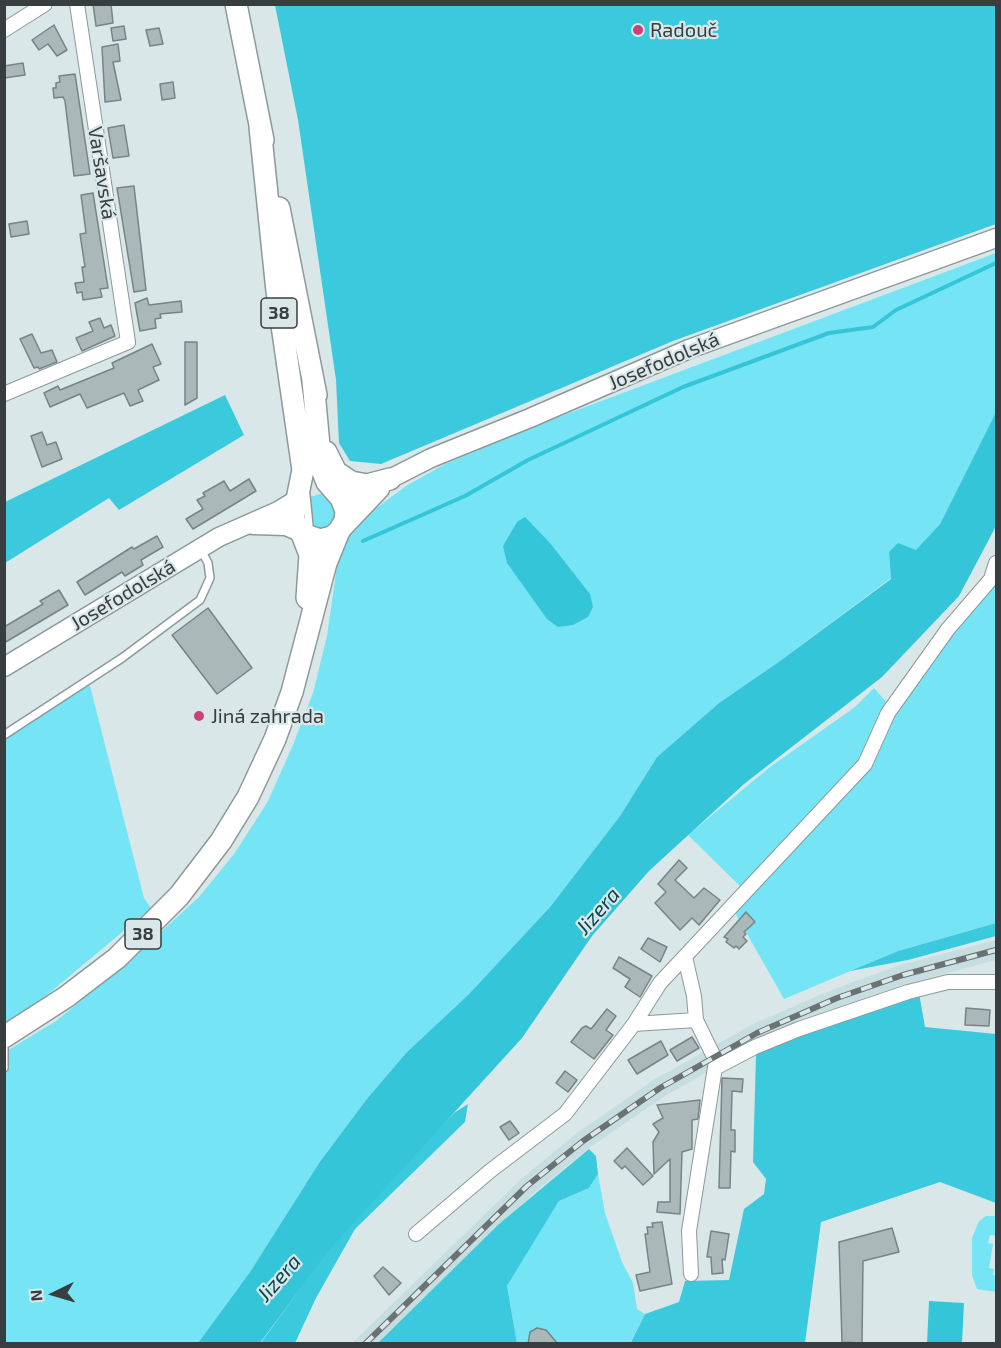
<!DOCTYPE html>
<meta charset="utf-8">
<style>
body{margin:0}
#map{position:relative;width:1001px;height:1348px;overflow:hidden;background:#dae7e9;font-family:"Exo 2",sans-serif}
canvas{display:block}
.frame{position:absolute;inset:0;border:6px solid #383e3f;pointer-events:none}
.north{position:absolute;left:24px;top:1264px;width:60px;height:60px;-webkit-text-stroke:4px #dae7e9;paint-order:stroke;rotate:265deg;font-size:16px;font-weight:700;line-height:24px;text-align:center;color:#383e3f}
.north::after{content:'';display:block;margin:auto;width:21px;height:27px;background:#383e3f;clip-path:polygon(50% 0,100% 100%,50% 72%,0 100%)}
</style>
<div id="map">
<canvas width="1001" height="1348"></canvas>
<div class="frame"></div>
<div class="north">N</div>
</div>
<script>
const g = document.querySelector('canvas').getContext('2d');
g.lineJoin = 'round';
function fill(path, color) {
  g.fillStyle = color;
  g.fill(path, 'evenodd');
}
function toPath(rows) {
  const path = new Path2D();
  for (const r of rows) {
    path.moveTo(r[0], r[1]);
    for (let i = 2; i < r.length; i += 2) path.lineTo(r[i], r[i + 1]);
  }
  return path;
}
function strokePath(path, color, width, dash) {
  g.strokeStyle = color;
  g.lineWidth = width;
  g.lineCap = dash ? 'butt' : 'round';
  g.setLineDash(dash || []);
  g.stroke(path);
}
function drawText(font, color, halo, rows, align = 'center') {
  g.font = font + ' "Exo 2",sans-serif';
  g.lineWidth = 4.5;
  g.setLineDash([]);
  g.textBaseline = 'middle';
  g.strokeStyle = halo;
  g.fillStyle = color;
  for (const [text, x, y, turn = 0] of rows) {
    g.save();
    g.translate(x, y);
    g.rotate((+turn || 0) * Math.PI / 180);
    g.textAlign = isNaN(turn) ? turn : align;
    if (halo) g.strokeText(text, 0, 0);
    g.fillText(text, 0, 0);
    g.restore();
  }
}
fill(toPath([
 [996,940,996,960,906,984,841,1007,761,1042,665,1096,589,1148,534,1193,378,1343,351,1344,521,1179,577,1133,655,1079,753,1024,834,989,900,965]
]), '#c7dee1');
fill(toPath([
 [996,253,996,412,940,524,916,551,889,552,891,578,780,661,719,703,657,757,620,816,550,907,469,994,406,1053,366,1100,319,1163,250,1272,198,1343,5,1343,5,1052,56,1021,125,965,199,897,234,854,267,803,293,745,313,693,327,636,338,559,346,539,367,515,406,486,445,464,556,418],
 [320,494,326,494,337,505,334,525,315,531,310,497],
 [996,580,996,923,898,951,784,999,734,911,749,895,688,835,770,767,855,707,874,688,894,711,924,670],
 [89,682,144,898,151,908,41,1000,5,1022,4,740],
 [598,1174,605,1213,622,1262,633,1283,637,1309,645,1314,630,1343,517,1343,507,1286,559,1201,589,1188],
 [986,1216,996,1216,996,1236,990,1235,988,1243,993,1244,989,1268,994,1269,993,1275,996,1276,996,1292,977,1289,972,1275,972,1238,979,1221]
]), '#75e5f5');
fill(toPath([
 [275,5,996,5,996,224,673,341,381,464,350,461,339,443,336,380,298,120],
 [225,395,244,435,119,510,109,498,5,563,5,502],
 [996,923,996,936,908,960,850,971,898,951],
 [919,993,925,1027,996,1034,996,1203,940,1182,821,1222,805,1343,630,1344,645,1314,679,1302,685,1281,729,1280,744,1209,764,1194,766,1179,753,1162,756,1055,758,1049],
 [468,1104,465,1122,355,1229,316,1298,295,1343,260,1344,329,1249,409,1159,454,1113],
 [589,1149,596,1156,598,1174,589,1188,559,1201,507,1286,517,1343,378,1343,499,1224]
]), '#3bcadd');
fill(toPath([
 [996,412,996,526,959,596,882,677,744,784,649,871,592,936,522,1038,330,1249,260,1343,198,1343,250,1272,319,1163,366,1100,406,1053,469,994,550,907,620,816,657,757,719,703,780,661,891,579,889,552,898,543,916,550,940,524],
 [525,517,550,543,590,594,593,607,588,617,573,625,558,627,547,619,507,563,503,546,517,522],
 [929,1301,964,1303,962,1343,927,1343]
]), '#34c6d8');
strokePath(toPath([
 [363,541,465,496,528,460,683,387,829,333,873,327,896,310,996,263]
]), '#34c6d8', 4);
const building = toPath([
 [93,4,111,4,113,23,96,26,93,4],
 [54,25,67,50,57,56,48,44,39,50,32,40,54,25],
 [124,26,126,39,113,41,111,28,124,26],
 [159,28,163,44,150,46,146,30,159,28],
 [118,44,120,61,113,62,121,100,105,102,102,47,118,44],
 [23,63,25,75,4,78,4,66,23,63],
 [75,74,90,174,74,176,65,101,63,97,54,98,53,88,56,88,56,83,60,82,59,76,75,74],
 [173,82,175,98,162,100,160,84,173,82],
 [124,125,129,156,113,158,108,128,124,125],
 [134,186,146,290,134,292,117,188,134,186],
 [93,193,108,288,100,289,102,297,83,300,82,292,77,293,75,283,84,282,82,267,85,267,80,234,86,233,81,195,93,193],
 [27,221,29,234,11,237,9,224,27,221],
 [147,298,149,305,181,301,182,312,160,314,161,318,155,319,156,328,140,331,135,303,147,298],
 [100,318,104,328,111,325,115,336,82,351,76,338,93,331,89,322,100,318],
 [32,334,41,353,52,350,57,362,39,369,38,367,34,368,20,339,32,334],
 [185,342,197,342,197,398,185,405,185,342],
 [152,344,161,364,153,367,159,380,138,390,143,401,130,406,124,393,87,408,80,394,50,407,44,393,58,386,60,390,114,368,112,363,152,344],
 [42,432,47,445,56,442,62,459,42,467,31,436,42,432],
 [249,479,256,491,193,529,186,519,203,509,197,500,205,496,203,493,224,481,230,491,249,479],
 [157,536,163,547,141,560,143,565,125,576,122,572,85,595,77,582,132,547,134,549,157,536],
 [59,590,68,605,4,643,4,627,43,604,40,601,59,590],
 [208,608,252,668,217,694,172,635,208,608],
 [679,860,687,868,675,880,694,898,704,888,720,900,699,925,692,918,680,930,655,903,666,892,658,884,679,860],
 [746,912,755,922,744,932,746,934,743,937,747,941,739,949,736,946,734,948,726,942,728,939,724,937,746,912],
 [648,938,667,947,660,962,641,949,648,938],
 [619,957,652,976,640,997,625,987,630,979,613,968,619,957],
 [966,1008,990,1010,989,1026,965,1025,966,1008],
 [607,1009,616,1016,606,1030,613,1035,594,1059,571,1042,582,1028,586,1026,591,1029,607,1009],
 [692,1037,699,1048,677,1061,670,1050,692,1037],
 [661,1041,668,1055,637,1074,628,1060,661,1041],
 [565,1071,577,1080,568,1092,556,1083,565,1071],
 [722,1078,743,1079,742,1092,732,1091,731,1130,735,1130,735,1152,731,1151,730,1188,719,1188,722,1078],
 [700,1100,698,1119,692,1120,692,1149,682,1152,680,1214,657,1212,658,1202,670,1202,670,1159,654,1174,653,1142,659,1132,653,1124,663,1118,657,1105,700,1100],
 [510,1121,519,1133,509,1140,500,1127,510,1121],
 [627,1148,653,1176,643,1185,625,1166,622,1169,614,1161,627,1148],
 [662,1222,672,1284,640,1291,636,1275,650,1272,645,1234,648,1234,647,1227,653,1227,652,1223,662,1222],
 [892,1228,899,1252,863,1261,862,1343,842,1342,839,1242,892,1228],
 [711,1231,729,1234,725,1260,722,1259,723,1273,712,1274,711,1257,707,1257,711,1231],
 [383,1267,401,1283,389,1295,374,1276,383,1267],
 [537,1328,546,1330,558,1344,528,1344,530,1332,537,1328]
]);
fill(building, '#abb8ba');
strokePath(building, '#778385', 1.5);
const lane = toPath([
 [306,495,310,535],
 [4,735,122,658,200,600,210,578,208,563,200,548],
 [4,1048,4,1068]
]);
const street = toPath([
 [4,30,45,4],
 [4,394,128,342,77,4],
 [685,957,694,996,696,1020,716,1061,689,1231,691,1274],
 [634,1024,696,1020],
 [715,1068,755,1047,799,1029,908,992,948,982,996,982],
 [416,1234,490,1171,565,1114,634,1024,660,983,865,764,888,713,948,629,991,579,996,563]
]);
const secondary = toPath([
 [338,494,350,495,370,489,431,458,530,418,689,349,996,238],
 [253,525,286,526,300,532],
 [342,529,380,489],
 [4,667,219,537,278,511,298,499]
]);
const primary = toPath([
 [236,4,263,140],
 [260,127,277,291,303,470,293,519,302,534,320,540,332,537,339,531,345,521,346,511,341,498,327,482,321,467,313,381],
 [279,208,316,395],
 [326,452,336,472,351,482,367,485,390,479],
 [302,534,310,555,307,598],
 [4,1037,66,997,117,958,179,896,221,841,248,797,275,739,292,692,326,563,339,531]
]);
strokePath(lane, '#8c999b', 10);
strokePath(street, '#8c999b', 16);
strokePath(secondary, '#8c999b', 21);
strokePath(primary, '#8c999b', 24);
strokePath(lane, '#fff', 7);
strokePath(street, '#fff', 14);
strokePath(secondary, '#fff', 18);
strokePath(primary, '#fff', 21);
const rail = toPath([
 [365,1344,527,1186,583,1141,660,1088,757,1033,837,998,903,975,996,950]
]);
strokePath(rail, '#6a7273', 6);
strokePath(rail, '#dae7e9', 4, [11]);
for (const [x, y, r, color] of [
 [638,30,6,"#ca417c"],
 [199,716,6,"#ca417c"]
]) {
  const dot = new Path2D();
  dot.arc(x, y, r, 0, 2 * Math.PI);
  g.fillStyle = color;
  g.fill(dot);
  strokePath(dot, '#dae7e9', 2);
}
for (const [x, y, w] of [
 [279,313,36],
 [143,934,36]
]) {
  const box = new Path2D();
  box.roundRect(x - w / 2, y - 15, w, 30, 4.5);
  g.fillStyle = '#dae7e9';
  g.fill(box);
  strokePath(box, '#383e3f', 1.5);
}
drawText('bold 18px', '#383e3f', null, [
 ["38",279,313],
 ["38",143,934]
]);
drawText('20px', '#383e3f', '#dae7e9', [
 ["Radouč",650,30],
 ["Jiná zahrada",211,716]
], 'left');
drawText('20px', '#383e3f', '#dae7e9', [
 ["Varšavská",102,173,81],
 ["Josefodolská",664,361,-23],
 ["Josefodolská",123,595,-31]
]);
drawText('italic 21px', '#08474f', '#dae7e9', [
 ["Jizera",598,911,-49],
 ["Jizera",279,1278,-49]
]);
</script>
